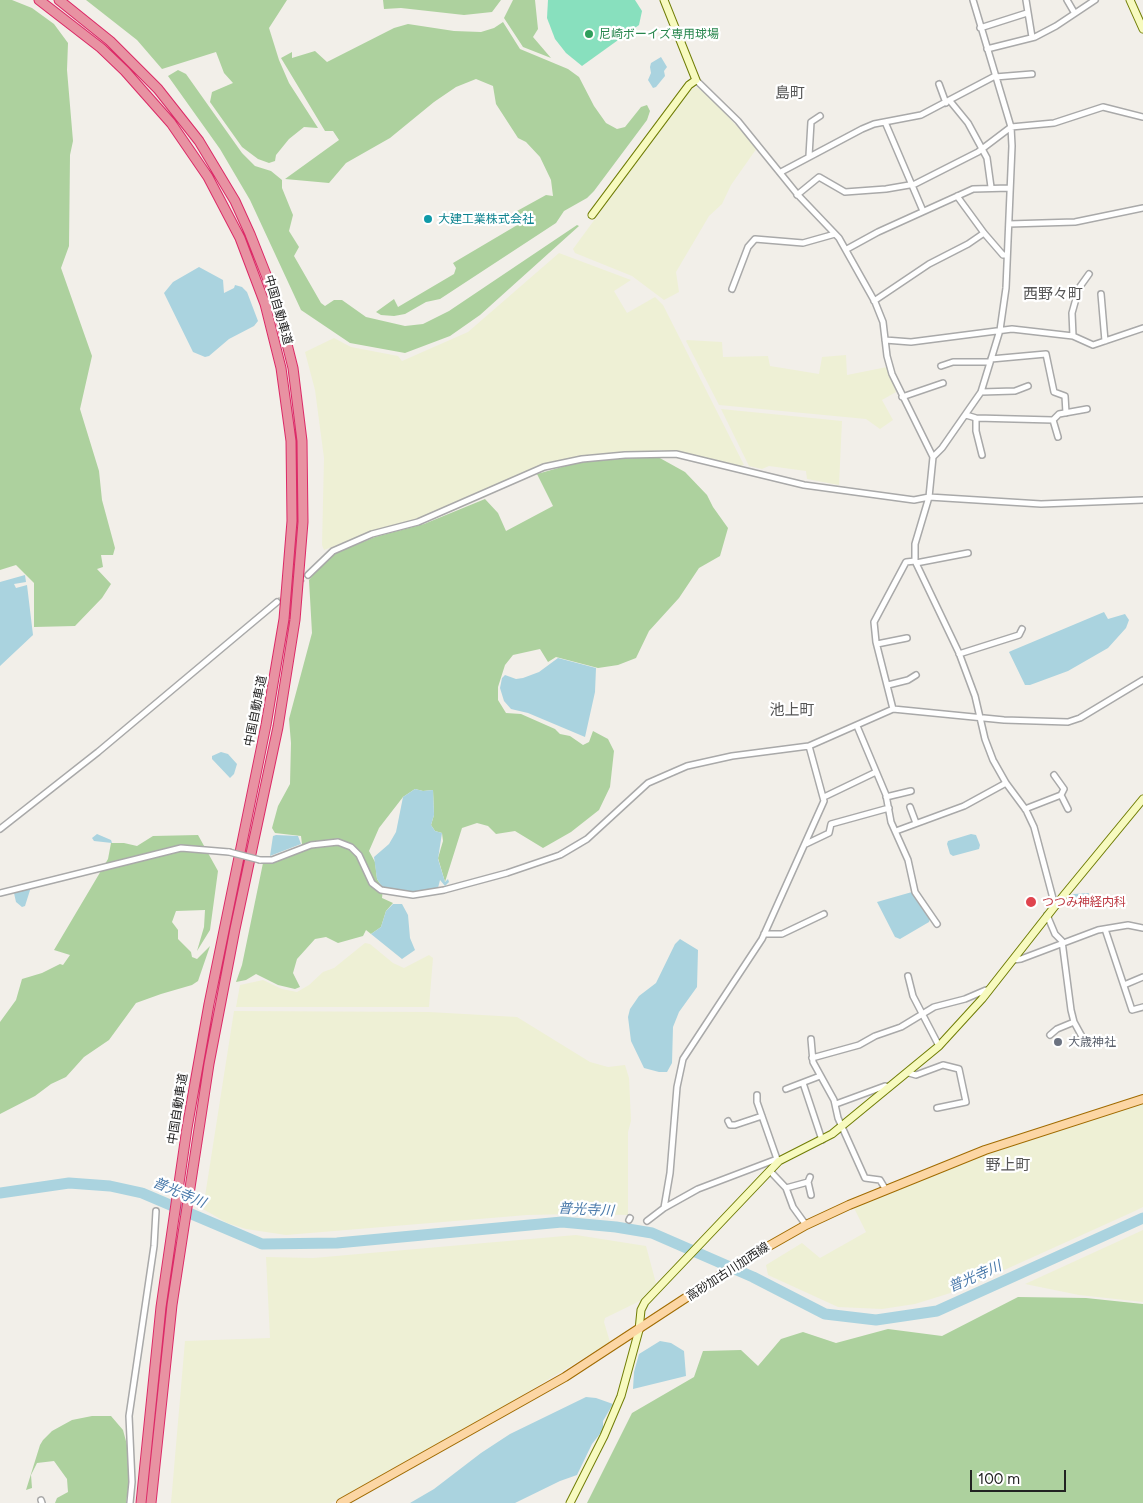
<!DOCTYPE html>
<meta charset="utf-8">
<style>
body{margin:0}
#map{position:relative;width:1143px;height:1503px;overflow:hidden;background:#f2efe9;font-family:Figtree,sans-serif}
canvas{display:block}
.scale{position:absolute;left:970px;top:1470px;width:96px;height:22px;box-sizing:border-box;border:2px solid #222;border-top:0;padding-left:6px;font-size:15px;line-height:18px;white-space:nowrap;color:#222;-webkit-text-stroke:4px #fff;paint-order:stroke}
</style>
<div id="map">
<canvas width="1143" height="1503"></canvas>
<div class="scale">100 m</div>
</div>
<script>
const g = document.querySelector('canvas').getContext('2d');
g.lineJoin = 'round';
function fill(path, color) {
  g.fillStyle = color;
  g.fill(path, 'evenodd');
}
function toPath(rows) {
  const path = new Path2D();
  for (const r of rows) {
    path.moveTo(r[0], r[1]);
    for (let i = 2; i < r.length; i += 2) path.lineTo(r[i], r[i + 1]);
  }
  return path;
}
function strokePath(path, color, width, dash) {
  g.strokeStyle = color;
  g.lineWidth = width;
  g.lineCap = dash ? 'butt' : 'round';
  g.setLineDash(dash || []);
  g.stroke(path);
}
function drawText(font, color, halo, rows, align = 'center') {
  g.font = font + ' Figtree,"Noto Sans JP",sans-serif';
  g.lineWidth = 4.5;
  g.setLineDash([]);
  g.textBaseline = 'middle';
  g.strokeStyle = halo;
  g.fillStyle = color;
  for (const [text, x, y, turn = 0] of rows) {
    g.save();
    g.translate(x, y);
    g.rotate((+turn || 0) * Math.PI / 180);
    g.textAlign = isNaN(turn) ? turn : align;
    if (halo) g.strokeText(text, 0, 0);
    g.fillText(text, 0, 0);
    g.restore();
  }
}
fill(toPath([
 [696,87,707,94,757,148,731,185,722,204,709,216,676,272,679,292,664,300,632,276,575,253,573,249,689,91],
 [559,253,631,280,614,291,627,313,655,297,663,305,744,465,737,467,661,450,584,457,545,464,425,517,372,532,324,550,322,545,324,458,315,390,305,352,334,338,351,347,398,356,402,361,468,332],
 [687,340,722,342,723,357,768,356,770,366,819,374,822,357,846,355,847,375,887,367,896,392,882,400,893,420,880,429,866,419,719,405,686,341],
 [721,409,842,421,839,485,807,479,806,471,769,466,762,469,749,466],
 [365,943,370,944,393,963,404,968,429,955,433,958,429,1007,236,1007,240,985,263,980,282,989,297,992,309,985,323,972,334,968],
 [234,1011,429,1012,517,1017,590,1062,608,1067,625,1065,629,1078,631,1121,628,1132,628,1215,575,1214,527,1215,286,1235,246,1229,227,1223,203,1209],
 [1143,1101,1143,1207,1135,1211,960,1290,915,1304,882,1309,838,1307,768,1275,766,1265,802,1243,820,1258,866,1232,853,1206,976,1156],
 [1143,1230,1143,1302,1079,1295,1025,1284],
 [576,1235,646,1246,657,1287,644,1299,605,1318,604,1322,610,1342,511,1402,331,1503,171,1503,185,1341,270,1338,266,1257,313,1258]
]), '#eef0d5');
fill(toPath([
 [0,0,12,0,32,8,54,24,68,43,67,70,73,141,70,155,69,246,61,268,92,356,80,409,99,471,102,500,115,548,113,555,101,555,103,567,97,569,111,584,102,598,75,626,34,627,34,583,16,565,0,570],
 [86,0,287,0,269,28,279,60,289,83,318,128,304,127,289,139,276,155,275,161,269,163,258,159,242,147,210,102,212,92,233,83,224,73,216,52,162,69,137,40],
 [383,0,501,0,492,12,464,15,401,8,384,9],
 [513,0,535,0,538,29,533,37,551,58,523,47,504,18],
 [503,22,520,49,568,69,579,77,594,106,606,123,617,129,625,127,641,107,647,105,650,111,647,120,594,191,587,198,564,211,556,223,440,299,426,302,405,314,394,316,381,315,376,312,394,299,398,307,454,274,456,268,453,263,519,224,517,211,546,195,553,196,551,180,540,157,526,142,518,138,496,104,493,86,476,79,456,87,434,102,390,138,346,163,329,183,285,179,339,140,333,131,325,131,281,58,292,52,292,58,315,51,327,62,394,28,408,24,454,31,481,32,494,28],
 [178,70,186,74,242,153,255,166,271,171,282,180,282,188,293,215,289,231,299,247,294,256,321,303,325,306,334,300,342,300,366,317,405,326,423,324,449,311,577,225,579,226,480,315,450,336,405,353,350,343,301,310,250,200,220,149,168,76],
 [658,457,685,472,707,495,713,507,728,528,720,556,699,568,679,598,649,631,636,658,618,665,598,668,556,657,548,662,540,649,513,655,505,665,498,687,498,700,506,713,521,714,555,729,560,734,570,736,583,745,589,742,593,731,608,739,614,751,610,787,599,810,571,832,543,848,515,831,496,834,488,826,477,823,462,828,445,882,438,858,443,841,442,833,435,831,431,825,434,815,433,790,423,791,415,789,403,797,379,828,369,851,375,862,377,879,383,888,382,898,393,903,386,911,381,927,371,934,366,930,363,936,338,943,326,937,315,939,297,959,293,973,300,987,295,989,278,985,256,974,246,980,236,982,242,965,263,863,292,856,302,844,301,836,275,833,272,828,278,806,290,784,291,743,289,719,312,633,309,580,328,557,341,551,375,537,424,524,485,499,498,513,506,531,553,506,537,474,576,463,613,459],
 [198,835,218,871,210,930,197,951,204,927,205,910,176,911,172,922,178,930,178,939,191,952,192,957,197,959,210,946,198,981,192,985,161,994,136,1003,109,1040,84,1057,66,1077,51,1084,35,1096,0,1114,0,1022,16,1000,22,979,42,973,60,964,63,965,70,955,54,950,108,859,111,843,124,843,137,846,153,836],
 [1018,1297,1086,1298,1143,1304,1143,1503,587,1503,632,1413,694,1377,703,1351,741,1350,758,1366,781,1339,803,1332,836,1343,888,1329,942,1336],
 [92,1416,111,1416,123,1430,127,1445,129,1482,126,1503,55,1503,57,1498,68,1492,67,1479,54,1461,37,1463,31,1475,32,1488,26,1490,40,1445,43,1440,52,1431,72,1420]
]), '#add19e');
fill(toPath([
 [548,0,635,0,642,11,639,25,582,66,566,53,555,39,547,18]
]), '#88e0be');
fill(toPath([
 [661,57,667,67,664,71,665,76,656,87,653,88,648,80,651,73,650,67,651,63],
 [199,267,223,280,224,293,234,288,235,285,242,287,247,292,258,321,254,326,229,339,209,356,205,357,193,352,164,293,173,282],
 [25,575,26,582,14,584,16,588,27,585,33,635,0,666,0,582],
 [1104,612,1108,619,1125,614,1129,620,1126,628,1108,648,1068,671,1030,685,1025,685,1009,652,1011,651],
 [558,658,596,668,595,692,585,737,528,713,511,709,504,701,500,688,502,678,505,675,516,679,523,678,539,672],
 [221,752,228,754,237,764,234,774,230,778,212,759,212,756],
 [415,789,423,791,433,790,434,815,431,825,435,831,442,833,438,859,445,882,448,879,449,882,445,886,440,880,438,888,424,893,393,892,383,888,377,879,374,857,389,844,396,832,403,797],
 [97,834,111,840,112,843,94,841,92,838],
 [971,834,976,835,980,845,979,849,953,856,950,854,947,844,948,841],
 [276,835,298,836,301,844,270,856,273,836],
 [31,887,25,906,22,907,16,902,14,893],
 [912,892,930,919,929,922,900,939,895,937,877,902],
 [1089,893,1088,896,1067,901,1067,897,1074,894],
 [393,904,402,904,408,915,410,938,415,950,402,959,371,934,381,927,386,911],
 [680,939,698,950,697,987,679,1012,673,1027,672,1063,667,1072,659,1072,644,1068,631,1041,628,1017,630,1009,639,996,656,983,675,944],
 [660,1341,671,1343,684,1351,686,1376,633,1389,634,1372,639,1354],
 [586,1397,596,1398,613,1404,603,1421,603,1430,592,1444,577,1475,560,1481,515,1503,410,1503,434,1489,481,1453,510,1434]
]), '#aad3df');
strokePath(toPath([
 [0,1193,69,1183,110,1186,142,1193,262,1244,337,1243,562,1222,616,1227,652,1233,753,1277,825,1314,876,1320,937,1311,1143,1218]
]), '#aad3df', 11);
strokePath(toPath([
 [277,602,308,575]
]), '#c8c6c1', 5, [5, 2.5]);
const street = toPath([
 [1026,0,1032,37],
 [1067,0,1074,12],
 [980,28,1027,13],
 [987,49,1035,37,1056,26,1095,0],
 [995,77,1032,74],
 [696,80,738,121,798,195,839,238,875,302,883,322,887,356,892,374,933,457,929,497,915,544,915,561,959,653,975,696,985,739,993,760,1006,783,1026,810,1034,827,1055,906],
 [939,84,946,103],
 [950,101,968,123,987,158,991,187],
 [885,122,923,211],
 [809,156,811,122,820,116],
 [781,172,862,129,874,124,921,115,995,76],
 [797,195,819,177,845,192,886,189,915,184,978,152,1011,127,1054,123,1103,107,1143,117],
 [957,196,984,233,1003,255,1007,255],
 [1009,224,1075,222,1143,208],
 [847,249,878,232,973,189,1010,188],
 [732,289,748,247,755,239,803,243,835,234],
 [1101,294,1105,341],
 [874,301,929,264,968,244,984,233],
 [1073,336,1072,313,1079,288,1089,274],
 [885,340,911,342,1012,329,1073,336,1093,345,1143,328],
 [991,359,1046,354,1054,392,1065,396,1066,413],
 [941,366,953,362,990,362],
 [981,392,1015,391,1028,386],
 [902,397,943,383],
 [966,415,976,418,1053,420,1059,414,1087,409],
 [976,418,976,431,982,455],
 [1053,420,1058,437],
 [933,457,942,448,981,392,1000,330,1006,288,1012,146,1011,127,973,0],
 [916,563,968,553],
 [308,575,333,551,372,534,418,522,544,467,582,459,625,455,676,454,804,485,914,500,929,497,1041,504,1143,500],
 [877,644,907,638],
 [959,654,1019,635,1022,629],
 [888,685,908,680,916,675],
 [893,709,876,642,874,622,906,562,915,561],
 [857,726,886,795,891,822,908,860,915,892,937,924],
 [1054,775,1064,789,1061,795,1068,809],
 [824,797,876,772],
 [886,797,911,791],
 [910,807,916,823],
 [1025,809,1061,795],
 [0,829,98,752,277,602],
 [896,831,964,806,1006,783],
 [806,844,829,833,831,824,889,808],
 [260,860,272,860,311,845,338,842,351,847,359,855,372,883,381,890,413,895,444,890,507,873,560,855,587,839,648,783,687,766,732,756,809,746,893,709,1004,720,1068,722,1080,718,1143,680],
 [0,893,181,848,229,852],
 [1047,915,1055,934,1062,941,1071,1010,1074,1022,1086,1044],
 [1105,929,1132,1010,1143,1007],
 [764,934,782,934,824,914],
 [1013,960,1021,959,1098,930,1128,925,1143,928],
 [908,976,913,996,939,1046],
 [1124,985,1143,977],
 [1050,1035,1057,1029,1074,1022],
 [811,1039,813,1062,834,1100,838,1118,865,1178,880,1180,886,1190],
 [812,1058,859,1045,875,1036,901,1027,934,1007,965,999,986,990,988,992],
 [909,1073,916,1075,943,1065,959,1069,966,1102,937,1108],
 [803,1083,822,1140],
 [786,1089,820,1076],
 [757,1095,757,1102,777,1159],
 [836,1104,885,1086,889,1087],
 [728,1121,730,1125,735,1125,762,1116],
 [770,1171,786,1188,793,1207,806,1225],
 [810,1177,808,1182,811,1195],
 [786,1188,808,1182],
 [664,1208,698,1189,777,1159,779,1161],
 [629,1220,630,1218],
 [647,1221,664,1208,670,1173,677,1087,683,1059,762,939,824,801,809,746],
 [41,1500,42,1503],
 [130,1503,132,1482,129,1416,154,1246,156,1211]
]);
const secondary = toPath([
 [1130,0,1143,29],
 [592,215,689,85,696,80,664,0],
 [570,1503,604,1436,621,1396,639,1330,641,1310,645,1302,779,1161,832,1134,939,1046,982,999,1055,906,1143,799]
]);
const primary = toPath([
 [341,1503,565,1377,739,1263,806,1225,849,1205,985,1150,1143,1099]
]);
const highway = toPath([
 [39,0,101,48,125,71,171,123,208,177,240,238,265,304,281,368,291,441,292,521,284,619,266,725,209,1004,187,1128,161,1307,141,1503],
 [59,0,110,41,158,89,199,141,235,201,250,234,276,300,293,368,302,441,303,522,295,620,278,727,235,929,209,1064,172,1305,151,1503]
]);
strokePath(street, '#a9a9a9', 8);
strokePath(secondary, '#707d05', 9);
strokePath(primary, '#a06b00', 10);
strokePath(highway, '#dc2a67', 11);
strokePath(street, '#fff', 5);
strokePath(secondary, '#f7fabf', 7);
strokePath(primary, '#fcd6a4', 8);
strokePath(highway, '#e892a2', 9);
const streetBridge = toPath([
 [229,852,260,860]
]);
strokePath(streetBridge, '#a9a9a9', 8, []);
strokePath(streetBridge, '#fff', 5);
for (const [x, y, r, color] of [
 [589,34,5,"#2e9e5b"],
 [428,219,5,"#0f9aa8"],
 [1031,902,6,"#e0444e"],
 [1058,1042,5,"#6b7280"]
]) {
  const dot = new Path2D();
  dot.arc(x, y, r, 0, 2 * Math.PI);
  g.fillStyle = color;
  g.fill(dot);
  strokePath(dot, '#fff', 2);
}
drawText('12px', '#27864d', '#fff', [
 ["尼崎ボーイズ専用球場",599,34]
], 'left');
drawText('12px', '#0d838f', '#fff', [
 ["大建工業株式会社",438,219]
], 'left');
drawText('12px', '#222', '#fff', [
 ["中国自動車道",278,310,74],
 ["中国自動車道",256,711,-79],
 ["中国自動車道",178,1109,-81],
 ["高砂加古川加西線",728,1272,-33]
]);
drawText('12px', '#be3a42', '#fff', [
 ["つつみ神経内科",1042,902]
], 'left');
drawText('12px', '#5b616d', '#fff', [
 ["大歳神社",1068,1042]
], 'left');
drawText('italic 14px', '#4a7aab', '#fff', [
 ["普光寺川",179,1193,23],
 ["普光寺川",586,1210,3],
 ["普光寺川",975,1277,-24]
]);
drawText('15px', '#555', '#fff', [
 ["島町",790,94],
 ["西野々町",1053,295],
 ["池上町",792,711],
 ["野上町",1008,1166]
]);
</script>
